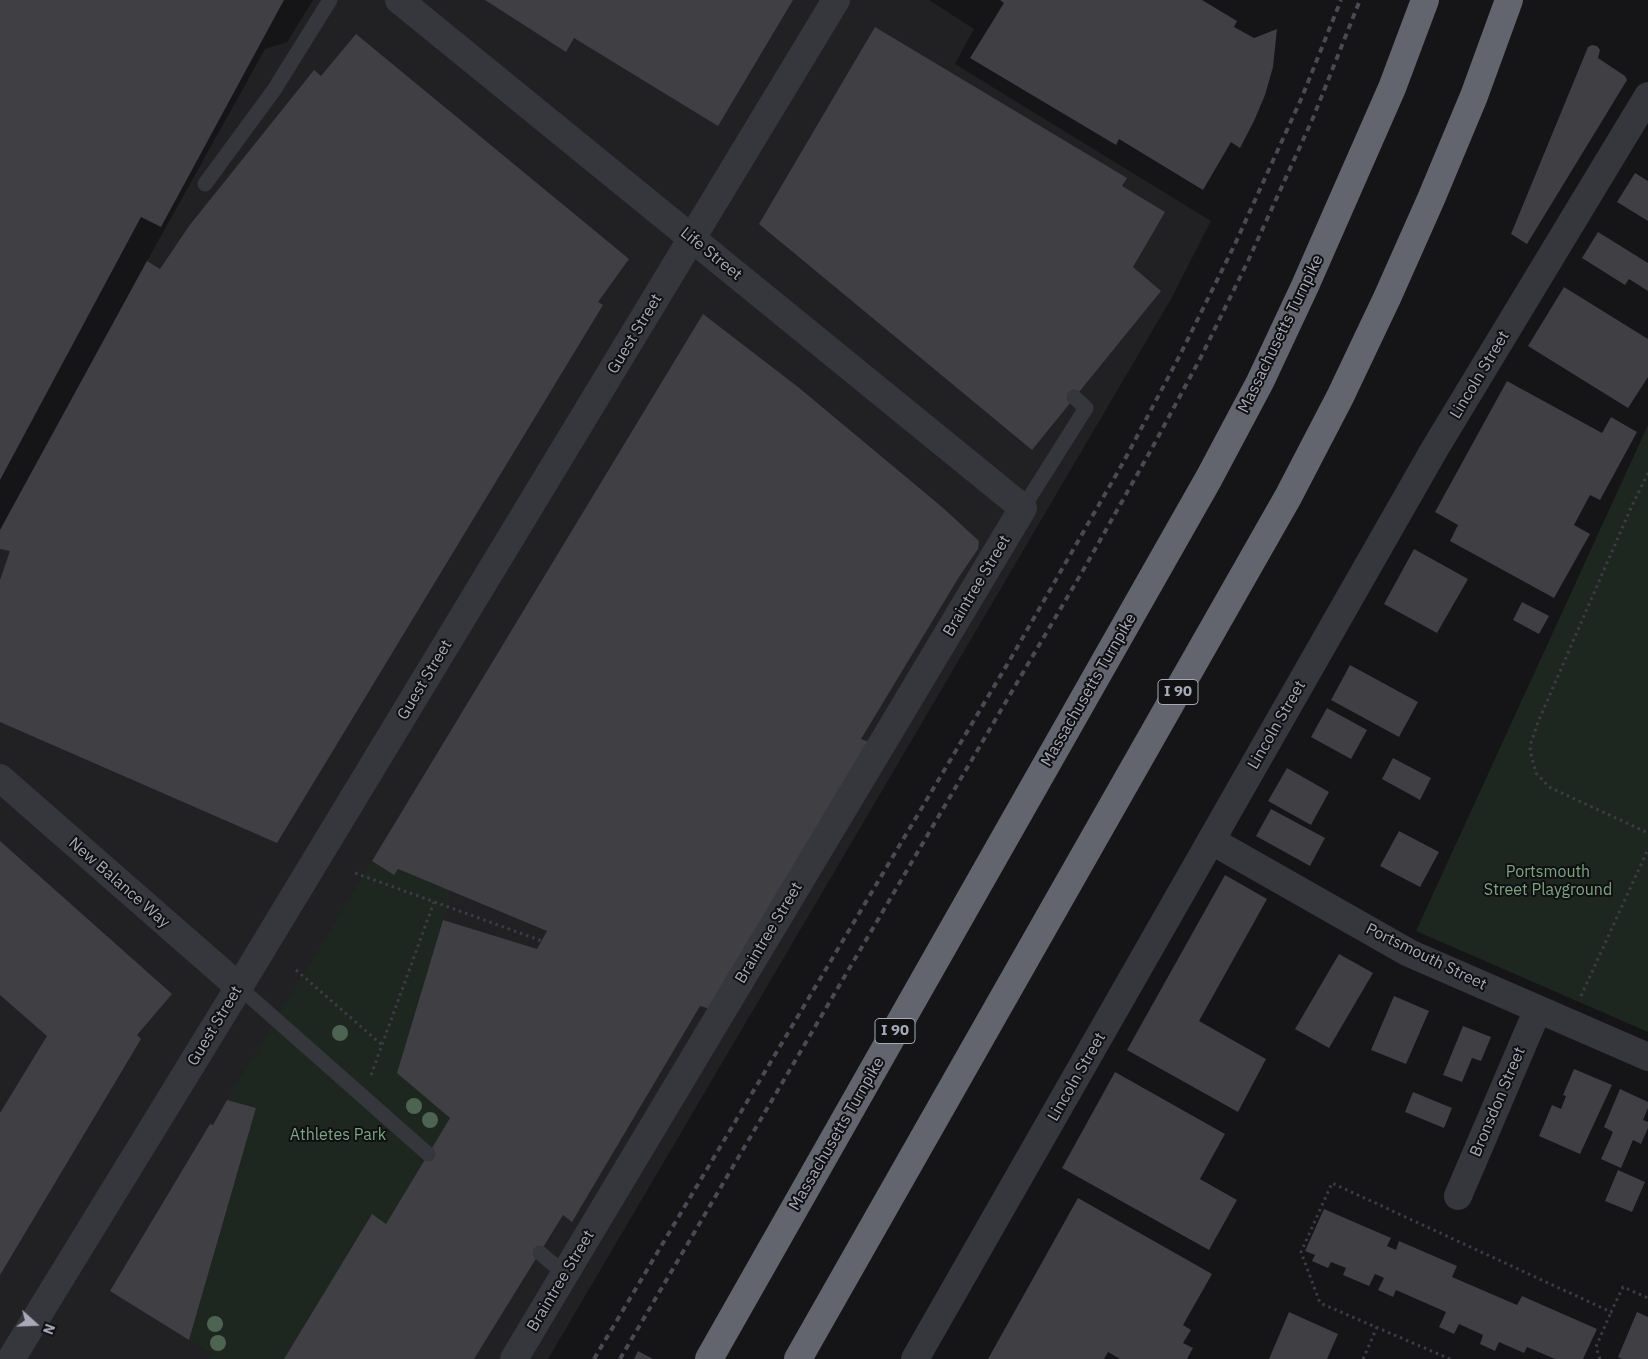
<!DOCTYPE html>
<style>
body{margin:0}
#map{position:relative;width:1648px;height:1359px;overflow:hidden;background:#151517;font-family:"IBM Plex Sans",sans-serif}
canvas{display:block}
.north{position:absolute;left:10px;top:1299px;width:50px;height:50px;-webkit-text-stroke:4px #101012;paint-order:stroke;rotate:110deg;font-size:14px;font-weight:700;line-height:20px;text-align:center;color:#a6aab8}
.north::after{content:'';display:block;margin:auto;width:18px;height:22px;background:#a6aab8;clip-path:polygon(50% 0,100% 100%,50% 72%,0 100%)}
</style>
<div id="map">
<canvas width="1648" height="1359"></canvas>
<div class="north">N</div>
</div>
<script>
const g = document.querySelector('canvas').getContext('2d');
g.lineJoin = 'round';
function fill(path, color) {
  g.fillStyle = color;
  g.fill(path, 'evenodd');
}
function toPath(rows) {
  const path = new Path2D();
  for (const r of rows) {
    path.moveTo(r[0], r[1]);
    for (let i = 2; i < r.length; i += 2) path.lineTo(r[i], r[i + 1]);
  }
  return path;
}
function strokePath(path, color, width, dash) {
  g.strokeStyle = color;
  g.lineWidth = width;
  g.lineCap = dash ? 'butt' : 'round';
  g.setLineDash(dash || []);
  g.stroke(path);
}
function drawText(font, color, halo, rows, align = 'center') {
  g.font = font + ' "IBM Plex Sans",sans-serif';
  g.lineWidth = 4;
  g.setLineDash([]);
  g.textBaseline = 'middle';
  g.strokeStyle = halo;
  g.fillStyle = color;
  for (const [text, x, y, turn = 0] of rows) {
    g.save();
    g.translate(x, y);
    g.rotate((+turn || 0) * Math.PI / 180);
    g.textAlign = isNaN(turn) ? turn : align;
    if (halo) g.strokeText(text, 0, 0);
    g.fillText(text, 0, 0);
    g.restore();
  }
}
fill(toPath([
 [313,0,929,0,974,29,955,64,1211,221,1171,299,548,1359,0,1359,0,530,147,261,265,49,287,42]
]), '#212124');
fill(toPath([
 [1648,425,1648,1032,1416,931],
 [372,861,394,875,398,869,452,891,398,1073,450,1118,386,1224,372,1214,284,1359,208,1359,212,1353,189,1340,256,1109,227,1100]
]), '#1d261f');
fill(toPath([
 [0,0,284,0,161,227,141,217,0,480],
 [485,0,793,0,718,126,574,38,566,52],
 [1000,0,1202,0,1237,21,1234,27,1254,38,1277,29,1273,67,1265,95,1254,121,1240,148,1231,142,1203,190,1119,139,1116,145,970,58,1004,3],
 [875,27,1127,178,1122,186,1165,212,1133,267,1161,291,1032,450,759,224],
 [356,34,629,259,598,302,603,305,277,843,0,722,0,580,10,551,0,549,0,530,147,261,160,269,189,226,314,70,321,76],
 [1592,45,1597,46,1600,50,1598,58,1625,76,1627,80,1527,244,1511,234,1588,47],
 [1635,173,1648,181,1648,221,1617,202],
 [1598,232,1648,263,1648,291,1629,279,1625,285,1582,258],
 [1564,287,1648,339,1648,377,1628,408,1528,346],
 [703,314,798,387,942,507,979,541,978,549,959,577,861,739,874,744,714,1010,700,1006,572,1222,563,1215,474,1359,284,1359,372,1214,386,1224,450,1118,397,1073,443,920,537,949,547,931,398,869,394,875,372,861],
 [1507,381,1602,433,1611,417,1637,432,1600,500,1590,495,1574,525,1590,534,1554,598,1450,541,1458,525,1435,512],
 [1414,549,1468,579,1437,633,1384,604],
 [1522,602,1549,616,1539,634,1513,620],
 [1350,665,1418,702,1399,737,1331,700],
 [1327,708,1367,730,1351,759,1311,737],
 [1393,758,1431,778,1420,800,1382,779],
 [1287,768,1329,792,1311,825,1268,801],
 [1271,809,1325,838,1310,866,1256,836],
 [1399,831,1439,852,1420,887,1380,866],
 [0,841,172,994,137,1035,141,1039,0,1275,0,1113,47,1036,0,995],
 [1225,875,1267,899,1199,1021,1266,1059,1238,1112,1127,1050],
 [1339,954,1373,973,1329,1048,1295,1029],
 [1394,996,1429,1011,1406,1064,1371,1050],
 [1463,1026,1491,1037,1481,1061,1472,1058,1462,1082,1443,1075],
 [1574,1069,1612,1085,1580,1154,1539,1136,1552,1105,1561,1109,1566,1096,1563,1095],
 [1115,1072,1225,1134,1200,1179,1237,1200,1209,1250,1062,1168],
 [1620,1089,1648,1102,1648,1108,1643,1120,1648,1122,1648,1128,1641,1144,1633,1140,1621,1168,1601,1159,1613,1132,1604,1127],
 [1413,1092,1452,1108,1444,1128,1405,1112],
 [227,1100,256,1108,189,1340,110,1291,210,1124,213,1125],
 [1618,1170,1645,1182,1632,1212,1605,1201],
 [1078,1198,1212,1274,1183,1325,1191,1330,1183,1343,1193,1348,1187,1359,1120,1359,1108,1352,1104,1359,988,1359],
 [1324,1209,1391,1238,1387,1246,1396,1250,1399,1241,1457,1266,1452,1277,1517,1305,1522,1296,1597,1329,1583,1359,1555,1359,1527,1347,1524,1353,1499,1342,1495,1351,1480,1344,1483,1335,1459,1324,1454,1334,1439,1327,1446,1312,1396,1290,1393,1297,1378,1290,1384,1278,1375,1274,1369,1286,1343,1275,1346,1268,1331,1262,1328,1268,1312,1261,1315,1255,1305,1251],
 [1289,1312,1338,1334,1327,1359,1269,1359],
 [1637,1312,1648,1317,1648,1359,1622,1359,1618,1357],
 [638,1351,653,1359,634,1359]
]), '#3f3f44');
strokePath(toPath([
 [1648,473,1630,510,1538,722,1531,743,1530,751,1536,773,1549,787,1648,833],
 [355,873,542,941],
 [296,970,382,1045],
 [1581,996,1648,849],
 [371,1075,434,902],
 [1363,1359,1377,1327],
 [1450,1359,1320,1303,1301,1252,1332,1183,1611,1312,1623,1287,1648,1298],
 [1600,1359,1596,1347,1611,1312]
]), '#3c3d44', 3, [2.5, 4]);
strokePath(toPath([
 [205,184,274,90,330,0],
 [1023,508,1086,408,1074,397],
 [239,987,428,1154],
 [540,1253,565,1274]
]), '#36363d', 15);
strokePath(toPath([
 [399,0,1023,508,514,1359],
 [0,778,239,987],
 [1212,841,1409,953,1648,1057],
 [1458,1196,1538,1009]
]), '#36363d', 28);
strokePath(toPath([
 [11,1359,239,987,836,0],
 [915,1359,1434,450,1648,96]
]), '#36363d', 28);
strokePath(toPath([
 [709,1359,1209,478,1260,382,1305,286,1392,88,1425,0],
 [798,1359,1288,497,1340,397,1387,298,1431,199,1474,96,1509,0]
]), '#62646e', 28);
strokePath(toPath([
 [594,1359,1011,658,1124,461,1180,355,1235,244,1302,97,1341,0],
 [620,1359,1085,567,1151,450,1201,357,1248,261,1313,118,1360,0]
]), '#494a52', 4, [6, 5]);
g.fillStyle = '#4e6452';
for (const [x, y] of [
 [340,1033],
 [414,1106],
 [430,1120],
 [215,1324],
 [218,1343]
]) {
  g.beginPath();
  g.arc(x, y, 8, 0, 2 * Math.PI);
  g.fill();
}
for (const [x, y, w] of [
 [1178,692,40],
 [895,1031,40]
]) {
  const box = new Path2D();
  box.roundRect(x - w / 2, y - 12.5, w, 25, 4);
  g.fillStyle = '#101012';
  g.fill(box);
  strokePath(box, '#a6aab8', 1);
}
drawText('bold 15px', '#a6aab8', null, [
 ["I 90",1178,692],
 ["I 90",895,1031]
]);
drawText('16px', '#a6aab8', '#101012', [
 ["Life Street",711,254,39],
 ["Guest Street",635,334,-59],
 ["Massachusetts Turnpike",1281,334,-64],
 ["Lincoln Street",1480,375,-59],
 ["Braintree Street",977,586,-59],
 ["Guest Street",425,680,-59],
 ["Massachusetts Turnpike",1089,690,-60],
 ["Lincoln Street",1277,725,-60],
 ["New Balance Way",119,883,41],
 ["Braintree Street",769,933,-59],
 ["Portsmouth Street",1426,957,26],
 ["Guest Street",215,1026,-59],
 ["Lincoln Street",1077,1077,-60],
 ["Bronsdon Street",1498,1102,-67],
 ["Massachusetts Turnpike",837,1134,-60],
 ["Braintree Street",561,1281,-59]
]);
drawText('16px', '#7ca582', '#101012', [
 ["Portsmouth",1548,872],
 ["Street Playground",1548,890],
 ["Athletes Park",338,1135]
]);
</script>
